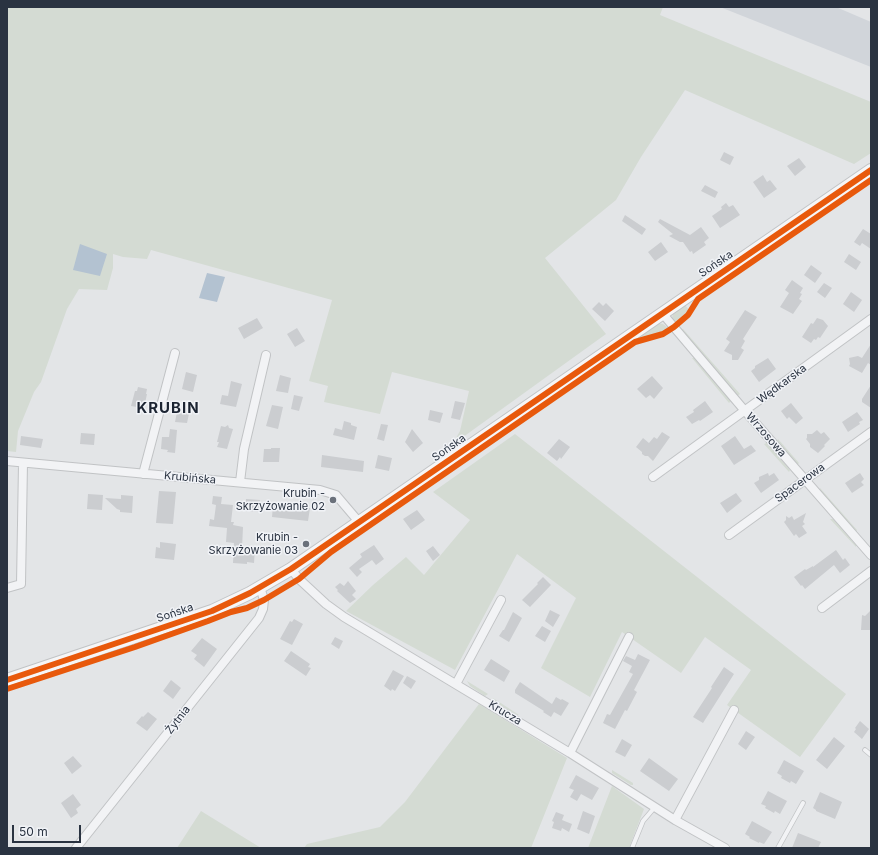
<!DOCTYPE html>
<meta charset="utf-8">
<style>
body{margin:0}
#map{position:relative;width:878px;height:855px;overflow:hidden;background:#e3e5e7;font-family:Inter,sans-serif}
canvas{display:block}
.frame{position:absolute;inset:0;border:8px solid #2a3341;pointer-events:none}
.scale{position:absolute;left:12px;top:825px;width:69px;height:18px;box-sizing:border-box;border:2px solid #2a3341;border-top:0;padding-left:5px;font-size:12px;line-height:14px;white-space:nowrap;color:#2a3341;-webkit-text-stroke:3px #f1f3f7;paint-order:stroke}
</style>
<div id="map">
<canvas width="878" height="855"></canvas>
<div class="frame"></div>
<div class="scale">50 m</div>
</div>
<script>
const g = document.querySelector('canvas').getContext('2d');
g.lineJoin = 'round';
function fill(path, color) {
  g.fillStyle = color;
  g.fill(path, 'evenodd');
}
function toPath(rows) {
  const path = new Path2D();
  for (const r of rows) {
    path.moveTo(r[0], r[1]);
    for (let i = 2; i < r.length; i += 2) path.lineTo(r[i], r[i + 1]);
  }
  return path;
}
function strokePath(path, color, width, dash) {
  g.strokeStyle = color;
  g.lineWidth = width;
  g.lineCap = dash ? 'butt' : 'round';
  g.setLineDash(dash || []);
  g.stroke(path);
}
function drawText(font, color, halo, rows, align = 'center') {
  g.font = font + ' Inter,sans-serif';
  g.lineWidth = 3;
  g.setLineDash([]);
  g.textBaseline = 'middle';
  g.strokeStyle = halo;
  g.fillStyle = color;
  for (const [text, x, y, turn = 0] of rows) {
    g.save();
    g.translate(x, y);
    g.rotate((+turn || 0) * Math.PI / 180);
    g.textAlign = isNaN(turn) ? turn : align;
    if (halo) g.strokeText(text, 0, 0);
    g.fillText(text, 0, 0);
    g.restore();
  }
}
fill(toPath([
 [720,7,836,7,871,22,871,67]
]), '#d1d5da');
fill(toPath([
 [7,7,663,7,660,15,871,102,871,153,854,164,685,90,641,157,616,200,545,258,606,334,452,445,460,431,469,391,392,372,380,414,324,402,328,386,309,381,332,300,151,250,147,259,123,257,113,254,113,268,107,290,79,289,67,309,41,382,34,392,18,431,16,452,7,451],
 [683,305,685,305,689,310,675,323,672,318,673,314],
 [658,323,663,324,668,328,659,333,637,339,616,353,617,350],
 [683,329,740,394,737,396,681,330],
 [692,358,694,358,731,401,729,403],
 [515,434,846,694,800,757,727,705,751,670,705,637,681,673,622,632,590,697,541,668,576,598,517,554,455,670,346,611,373,585,406,557,424,575,470,520,433,492],
 [778,439,799,463,797,465,777,441],
 [767,443,790,470,789,472,764,444],
 [820,488,857,530,857,531,855,530,819,490],
 [830,519,833,519,856,545,856,547],
 [467,681,488,694,485,696,470,686],
 [492,698,493,698,519,715,517,715,493,701],
 [479,704,567,758,531,848,304,848,307,844,380,827,405,802],
 [612,770,633,783,633,785,631,785,612,773],
 [612,786,644,809,629,848,588,848],
 [201,811,261,848,177,848]
]), '#d4dbd3');
fill(toPath([
 [80,244,107,254,100,276,73,270],
 [207,273,225,277,217,302,199,298]
]), '#b3c2d1');
fill(toPath([
 [724,152,734,157,730,165,720,160],
 [799,158,806,167,795,176,787,166],
 [763,175,767,182,770,180,777,189,764,198,753,182],
 [705,185,718,192,715,198,701,191],
 [726,203,729,207,733,205,740,215,720,228,712,216,722,209,721,207],
 [625,215,646,229,642,235,622,221],
 [660,219,690,235,701,227,709,238,704,242,706,245,693,254,692,251,690,252,683,242,680,242,669,236,673,234,658,222],
 [863,229,871,234,871,249,862,243,860,246,854,242],
 [661,242,668,252,655,261,648,252],
 [849,254,861,262,856,270,844,262],
 [811,265,822,273,815,283,804,275],
 [792,280,803,288,800,293,802,294,799,299,802,301,793,314,780,307,789,293,785,290],
 [824,283,832,288,825,298,817,292],
 [851,292,862,300,854,312,843,304],
 [599,302,603,306,606,303,614,311,605,321,592,309],
 [745,310,757,317,743,339,745,341,741,348,744,350,738,360,732,360,732,355,724,351,730,342,726,339],
 [257,318,263,328,244,339,238,328],
 [817,318,823,320,828,326,820,338,818,337,816,340,814,339,811,343,802,337,811,323,813,324],
 [297,328,305,341,295,347,287,334],
 [871,344,871,365,868,363,862,373,849,366,850,364,849,358,858,356,862,358],
 [768,358,776,369,759,382,751,371,755,368,755,366],
 [186,372,197,375,193,392,182,389],
 [280,375,291,378,288,393,276,391],
 [652,376,663,388,654,399,650,395,646,398,637,389],
 [231,381,242,384,236,407,220,404,222,395,228,396],
 [871,385,871,408,862,402,862,399],
 [138,387,147,389,146,394,147,394,144,408,139,411,137,407,131,406,135,391,137,391],
 [294,395,303,397,299,411,291,409],
 [455,401,465,403,460,420,451,418],
 [705,401,713,412,700,421,699,420,692,424,686,417,694,412,693,410],
 [791,403,803,418,796,424,789,417,787,419,781,411],
 [272,405,283,407,278,429,266,426],
 [178,407,190,409,187,423,175,422],
 [430,410,443,413,440,423,428,420],
 [857,412,863,420,859,422,860,424,848,432,842,422],
 [344,421,351,423,351,425,357,427,354,440,333,435,335,428,342,430],
 [381,424,388,425,384,441,377,439],
 [228,425,229,428,233,429,227,449,217,447,219,442,217,442,221,426,225,427],
 [170,429,177,430,175,453,167,452,168,450,161,449,162,437,169,437],
 [412,429,423,443,413,452,405,442],
 [817,430,821,434,824,432,830,439,824,445,825,446,818,453,810,447,810,444,806,439,807,438,807,434,812,434],
 [662,432,670,437,653,461,648,456,645,456,642,454,642,452,636,447,643,438,649,443,654,437,657,439],
 [81,433,95,434,94,445,80,444],
 [21,436,43,439,41,448,20,445],
 [735,436,744,449,751,445,756,451,734,465,721,446],
 [559,439,570,447,561,459,560,457,557,461,547,453],
 [271,448,280,448,279,462,263,462,264,449,271,449],
 [322,455,364,461,363,472,321,467],
 [378,455,392,458,389,471,375,468],
 [768,473,769,476,774,473,779,480,761,493,754,483,759,480,759,477],
 [860,473,864,479,861,482,864,485,852,493,845,483],
 [159,491,176,492,173,524,156,523],
 [736,493,742,501,727,513,720,503],
 [88,494,103,495,102,510,87,509],
 [121,495,133,496,132,513,120,512,120,510,117,509,105,498,121,499],
 [213,496,222,497,221,504,233,505,231,522,234,522,233,525,243,527,242,548,255,549,254,563,247,562,247,564,233,563,234,543,226,542,227,528,209,526,210,519,214,520,216,505,212,504],
 [246,499,260,500,259,512,245,511],
 [279,505,310,508,308,521,272,517,273,506,279,507],
 [417,510,425,520,411,530,403,519],
 [806,513,803,522,805,524,802,526,807,533,799,538,796,534,794,536,784,522,786,520,786,516,789,518,792,516,794,520],
 [160,542,176,544,174,560,155,558,156,547,160,548],
 [374,545,384,559,376,565,372,560,359,569,362,572,357,577,349,568,362,557,360,554],
 [433,546,440,555,433,561,426,551],
 [836,550,843,560,845,558,850,565,840,573,834,565,805,589,802,585,801,586,794,577,805,569,806,570,813,566,813,567],
 [543,577,551,585,530,607,522,600,538,584,537,583],
 [348,581,356,591,352,595,356,599,350,603,337,591,338,590,335,587,340,583,344,586],
 [550,610,560,615,553,627,545,621],
 [871,610,871,630,861,630,862,615,865,616],
 [513,612,522,618,509,642,499,636,503,630,504,630],
 [294,619,303,624,292,645,280,639,290,621,292,622],
 [542,626,551,631,545,642,535,636],
 [335,637,343,641,339,649,331,644],
 [202,638,217,649,204,667,194,659,197,655,191,651],
 [291,651,310,664,308,667,311,668,306,676,284,661],
 [638,654,650,660,634,690,637,692,627,711,625,710,615,729,603,723,607,714,610,715,633,674,629,672,632,666,623,661,626,656,635,660],
 [491,659,510,671,504,682,484,670],
 [724,667,734,674,703,723,693,717,712,688,711,687],
 [393,670,404,676,395,691,392,689,391,691,384,686],
 [407,676,416,681,411,689,403,683],
 [171,680,181,688,173,699,163,691],
 [520,682,552,704,556,697,561,700,562,699,569,703,561,716,554,712,551,717,543,712,544,711,515,693,515,690],
 [148,712,157,719,147,731,136,723,142,716,143,717],
 [860,721,869,729,862,739,854,732,856,729,855,728],
 [746,731,755,737,746,750,738,744],
 [834,737,845,746,827,769,816,760],
 [622,739,632,745,625,757,615,752],
 [73,756,82,766,72,774,64,763],
 [649,758,678,779,669,791,640,771],
 [784,760,804,771,796,784,791,781,790,783,781,778,782,776,777,773],
 [576,775,599,788,592,800,581,794,577,801,570,797,574,790,569,788],
 [768,791,787,801,780,814,775,811,774,813,765,808,766,806,761,804],
 [820,792,842,802,835,819,816,811,816,810,813,808],
 [73,794,81,805,76,809,78,813,71,818,61,803],
 [583,811,595,816,589,834,577,829],
 [556,812,564,815,562,820,572,824,569,832,562,828,561,831,552,828,554,822,552,821],
 [752,821,772,832,764,844,759,842,759,843,749,838,750,837,745,834],
 [798,833,821,842,818,848,792,848]
]), '#cbcdd0');
const lane = toPath([
 [865,750,871,755],
 [632,848,643,821,655,807],
 [778,848,803,803]
]);
const street = toPath([
 [662,313,745,411,871,555],
 [7,461,320,490,336,495,359,522],
 [143,474,175,353],
 [653,477,871,319],
 [240,482,244,449,266,355],
 [729,535,871,432],
 [291,569,299,579,326,604,344,617,570,753,675,820,725,848],
 [7,588,21,584,23,463],
 [822,608,871,571],
 [456,684,501,600],
 [570,753,629,637],
 [675,820,734,710],
 [76,848,259,618,263,609,264,600,260,587]
]);
const secondary = toPath([
 [7,680,212,611,250,593,291,569,871,170]
]);
strokePath(lane, '#c1c3c5', 5.5);
strokePath(street, '#c1c3c5', 10);
strokePath(secondary, '#c1c3c5', 14);
strokePath(lane, '#f2f3f5', 4);
strokePath(street, '#f2f3f5', 8);
strokePath(secondary, '#f6f6f7', 12);
strokePath(toPath([
 [7,680,212,611,250,593,291,569,871,170],
 [7,689,135,647,208,621,231,612,247,608,264,600,299,579,331,552,635,342,663,334,674,327,688,315,698,299,871,180]
]), '#e8590c', 6);
for (const [x, y, r, color] of [
 [333,500,4,"#6b717b"],
 [306,544,4,"#6b717b"]
]) {
  const dot = new Path2D();
  dot.arc(x, y, r, 0, 2 * Math.PI);
  g.fillStyle = color;
  g.fill(dot);
  strokePath(dot, '#f1f3f7', 1.5);
}
drawText('11px', '#2a3341', '#f1f3f7', [
 ["Sońska",716,264,-34],
 ["Wędkarska",782,384,-36],
 ["Wrzosowa",766,435,49],
 ["Sońska",449,448,-35],
 ["Krubińska",190,478,5],
 ["Spacerowa",800,483,-36],
 ["Sońska",175,613,-19],
 ["Krucza",505,713,31],
 ["Żytnia",178,720,-52]
]);
drawText('11px', '#2a3341', '#f1f3f7', [
 ["Krubin -",325,494],
 ["Skrzyżowanie 02",325,507],
 ["Krubin -",298,538],
 ["Skrzyżowanie 03",298,551]
], 'right');
g.letterSpacing = '1px';
drawText('bold 15px', '#1c2432', '#f1f3f7', [
 ["KRUBIN",168,408]
]);
g.letterSpacing = '0px';
</script>
